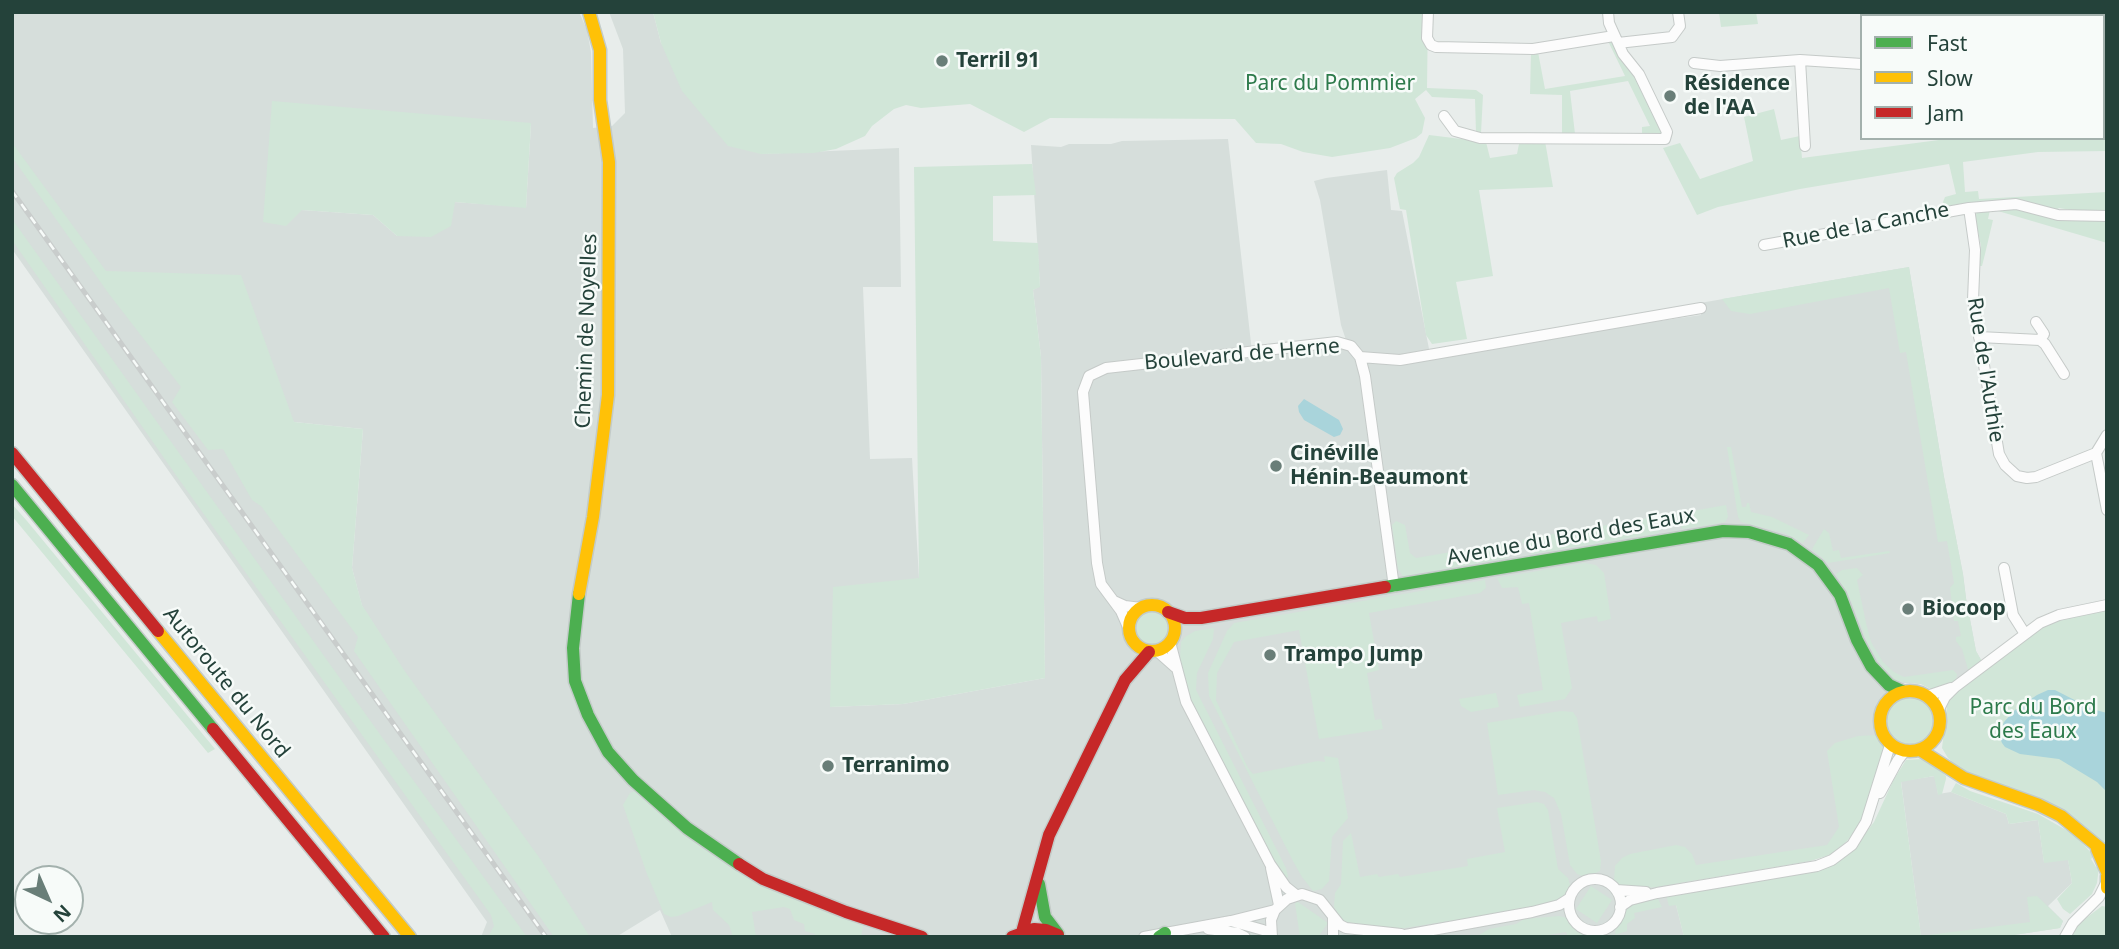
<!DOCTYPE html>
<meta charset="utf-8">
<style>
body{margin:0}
#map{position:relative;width:2119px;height:949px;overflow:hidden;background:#e8edeb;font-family:"Noto Sans",sans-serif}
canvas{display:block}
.frame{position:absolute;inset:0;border:14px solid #24423a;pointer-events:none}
.legend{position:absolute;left:1860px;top:14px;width:245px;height:126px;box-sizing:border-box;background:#f7fbf9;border:2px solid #a3b1ad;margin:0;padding:9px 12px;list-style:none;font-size:21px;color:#24423a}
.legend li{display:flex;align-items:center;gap:14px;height:35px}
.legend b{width:35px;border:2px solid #a3b1ad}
.north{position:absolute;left:14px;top:865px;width:70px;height:70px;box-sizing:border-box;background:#f7fbf9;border:2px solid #a3b1ad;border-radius:50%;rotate:136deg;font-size:19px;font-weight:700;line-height:28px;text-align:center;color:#24423a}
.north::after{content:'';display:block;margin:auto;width:24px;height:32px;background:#697e78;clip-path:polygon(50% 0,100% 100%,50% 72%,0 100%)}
</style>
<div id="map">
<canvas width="2119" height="949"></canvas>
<div class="frame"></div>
<ul class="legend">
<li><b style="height:9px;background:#4caf50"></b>Fast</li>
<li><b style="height:9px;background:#ffc107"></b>Slow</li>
<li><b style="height:9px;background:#c62828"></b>Jam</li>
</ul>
<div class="north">N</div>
</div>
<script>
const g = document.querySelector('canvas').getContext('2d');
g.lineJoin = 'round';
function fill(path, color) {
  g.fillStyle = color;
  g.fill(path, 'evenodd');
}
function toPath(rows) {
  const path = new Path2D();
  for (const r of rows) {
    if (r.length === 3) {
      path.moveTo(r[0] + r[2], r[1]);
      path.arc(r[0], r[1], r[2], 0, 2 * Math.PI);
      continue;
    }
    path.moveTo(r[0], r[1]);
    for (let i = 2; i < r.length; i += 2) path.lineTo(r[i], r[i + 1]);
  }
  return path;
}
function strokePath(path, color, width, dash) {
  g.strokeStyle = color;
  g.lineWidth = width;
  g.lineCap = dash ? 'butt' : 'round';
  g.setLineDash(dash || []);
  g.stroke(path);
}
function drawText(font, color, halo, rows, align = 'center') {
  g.font = font + ' "Noto Sans",sans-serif';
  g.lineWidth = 5;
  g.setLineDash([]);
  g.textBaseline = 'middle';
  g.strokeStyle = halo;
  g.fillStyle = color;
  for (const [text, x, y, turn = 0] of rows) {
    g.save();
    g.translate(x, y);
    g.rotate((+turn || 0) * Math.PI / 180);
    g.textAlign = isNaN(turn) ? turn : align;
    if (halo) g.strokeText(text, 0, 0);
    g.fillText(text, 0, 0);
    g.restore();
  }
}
fill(toPath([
 [12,12,579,12,587,30,591,52,593,128,612,126,625,113,623,49,609,12,653,12,661,43,761,154,899,148,901,287,863,287,870,459,912,458,919,578,830,707,903,704,1045,678,1041,357,1033,290,1040,286,1031,145,1061,147,1069,144,1111,144,1122,141,1228,139,1252,352,1347,343,1341,325,1320,200,1314,181,1326,178,1387,170,1391,210,1402,211,1430,354,1701,315,1700,303,1909,267,1944,477,1963,574,1966,598,1976,651,1984,665,1955,687,1933,690,1921,684,1905,683,1883,698,1876,717,1879,735,1885,748,1847,841,1832,854,1810,861,1674,884,1676,905,1684,937,672,937,660,910,616,937,481,937,487,922,12,249],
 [531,124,526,207,454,202,397,236,373,215,302,210],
 [107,271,294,422,363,429,352,568,362,606,397,661],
 [1935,776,1938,794,1951,792,2006,814,2009,824,2038,820,2044,862,2068,859,2072,883,2048,906,2063,921,2060,928,2001,937,1921,937,1901,781]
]), '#d6dedb');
fill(toPath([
 [653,12,1428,12,1427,88,1476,90,1483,95,1481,133,1476,133,1475,99,1432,97,1426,90,1415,99,1425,118,1422,133,1416,138,1390,148,1332,157,1303,152,1281,144,1256,143,1235,119,1050,118,1024,132,970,104,921,108,906,105,894,109,872,126,865,136,836,149,814,153,761,154,728,146,682,91,661,43],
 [1719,12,1756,12,1758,24,1721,27],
 [1608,41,1613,41,1625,65,1634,74,1662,132,1660,134,1642,135,1642,127,1650,126,1628,81,1570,91,1575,134,1562,134,1562,95,1530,94,1531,53,1538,52,1545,89,1625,76],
 [272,101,531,123,526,208,455,202,451,226,431,237,397,236,373,215,302,210,286,226,263,222],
 [1774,109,1781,140,1800,136,1802,158,1954,138,2103,138,2103,128,2107,128,2107,151,2038,152,1963,162,1965,192,1978,191,1979,199,2107,192,2107,213,2074,213,2071,210,2059,208,2056,210,2017,201,1945,207,1943,202,1945,197,1956,194,1949,164,1800,189,1718,207,1697,215,1663,148,1680,143,1700,179,1753,161,1744,117],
 [1429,135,1486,142,1490,158,1517,154,1519,144,1521,141,1545,141,1553,187,1479,190,1493,276,1456,282,1467,339,1432,344,1426,335,1406,210,1400,209,1394,178,1397,173,1413,163,1419,157],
 [13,144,106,271,241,275,294,422,363,429,352,568,362,605,404,670,541,860,590,937,554,937,354,651,358,637,261,506,252,500,223,449,208,450,172,402,181,387,109,294,12,157],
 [1032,164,1036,195,993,196,993,241,1038,243,1040,287,1033,290,1041,357,1045,678,903,704,830,707,833,587,919,578,914,167],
 [2012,207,2053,219,2055,217,2107,219,2107,243,1998,211,1999,209],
 [1990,210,1988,219,1993,220,1985,254,1982,266,1977,266,1981,246,1975,217,1977,212],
 [12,219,379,733,527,937,488,937,494,926,491,915,178,478,12,240],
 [1909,267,1944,477,1963,574,1966,598,1976,651,1984,665,2040,623,2107,605,2107,849,2073,818,1986,783,1960,769,1948,758,1942,748,1947,706,1955,687,1970,676,1962,649,1956,641,1956,637,1961,636,1958,621,1954,621,1950,588,1954,583,1947,541,1938,542,1906,352,1900,353,1889,288,1750,314,1731,311,1722,299],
 [1727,447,1731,447,1742,507,1746,507,1747,503,1749,503,1751,512,1772,517,1809,535,1803,543,1785,533,1741,522,1738,517],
 [12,504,27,521,215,749,208,753,12,516],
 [1726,505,1728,517,1725,522,1683,529,1673,518,1675,514],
 [1661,516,1664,520,1659,533,1532,554,1522,542,1524,539],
 [1396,521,1405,525,1410,553,1416,558,1510,542,1513,546,1508,558,1403,576,1398,569,1392,525],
 [1824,529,1829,533,1833,551,1839,550,1841,558,1889,551,1890,553,1828,563,1812,549],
 [1585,563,1596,565,1604,573,1611,619,1598,622,1597,616,1561,623,1572,688,1565,699,1520,707,1517,695,1543,690,1529,603,1522,604,1518,587,1502,588,1497,578],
 [1857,568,1863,575,1857,580,1866,623,1871,642,1883,662,1894,672,1904,677,1953,670,1957,674,1956,680,1947,687,1933,690,1921,684,1897,681,1882,667,1868,644,1852,603,1836,574,1842,570],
 [1485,580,1486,588,1480,593,1369,613,1379,670,1367,673,1375,720,1381,719,1383,729,1319,739,1299,630,1234,642,1217,673,1216,700,1248,768,1253,774,1318,761,1325,762,1324,756,1338,758,1348,818,1332,837,1329,881,1322,889,1313,891,1302,877,1293,861,1209,696,1208,673,1227,631,1234,623],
 [1151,629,17],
 [1214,628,1213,639,1197,673,1196,690,1286,868,1288,877,1284,878,1274,865,1191,703,1178,659,1180,658,1181,642,1185,637,1195,631],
 [1496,693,1499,707,1471,712,1461,706,1459,699],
 [1909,721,25],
 [1561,711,1573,712,1577,718,1601,861,1600,871,1586,877,1577,874,1570,865,1561,814,1554,798,1545,792,1534,790,1498,795,1487,723],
 [1879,735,1885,748,1877,782,1858,827,1847,841,1832,854,1810,861,1656,887,1623,889,1614,881,1615,866,1622,858,1630,854,1676,845,1685,847,1692,854,1696,865,1827,845,1839,827,1827,751,1835,743,1858,736],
 [1923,759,1930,761,1946,776,1946,779,1942,794,1938,795,1934,776,1901,782,1921,936,2030,922,2027,897,2037,896,2063,921,2060,928,2001,937,1684,937,1676,905,1669,906,1666,895,1813,871,1850,853,1874,822,1894,779,1906,760],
 [1956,783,1970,791,2038,814,2075,835,2094,856,2091,859,2096,867,2099,867,2097,883,2092,894,2070,914,2063,909,2057,899,2072,883,2068,860,2044,863,2038,820,2009,824,2006,814,1951,792],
 [635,791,667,820,726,862,756,881,863,926,861,937,815,937,815,934,805,931,804,924,794,920,790,909,784,907,752,912,756,937,733,937,729,925,713,910,712,902,678,916,671,917,664,914,647,874,623,805,630,793],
 [1537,802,1544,804,1548,810,1558,869,1568,878,1570,885,1566,895,1561,900,1531,908,1392,930,1342,921,1334,907,1335,893,1341,884,1343,841,1351,833,1360,877,1377,874,1379,877,1398,874,1400,877,1468,866,1467,859,1505,852,1497,808],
 [1591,886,1612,900,1597,923,1576,909],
 [1657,897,1662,907,1634,913,1635,918,1627,924,1627,931,1615,935,1616,925,1626,907],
 [1298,902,1328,923,1318,937,1300,937,1295,903],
 [2102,906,2107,907,2107,937,2071,937,2078,924],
 [1559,916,1567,918,1586,937,1568,937,1566,932,1536,937,1476,937,1489,929,1516,924,1524,919]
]), '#d1e6d8');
fill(toPath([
 [1304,399,1339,420,1343,429,1340,435,1334,437,1304,420,1299,412,1298,406],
 [2048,690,2055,690,2092,709,2107,713,2107,792,2097,782,2059,759,2020,754,2005,747,2002,743,1999,735,2004,722,2015,710,2037,695]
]), '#a9d4db');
const street = toPath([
 [1428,12,1427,38,1431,45,1436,47,1533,49,1614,36],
 [1618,43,1672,37,1680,26,1678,12],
 [2103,53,2107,52],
 [1800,60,1805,146],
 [1694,63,1720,66,1800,60,1862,64],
 [1444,116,1455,131,1480,138,1665,139,1667,132,1639,74,1623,54,1609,23,1608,12],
 [2107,216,2058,215,2016,204,1969,208,1975,250,1973,300,1999,454,2005,465,2017,476,2027,478,2036,477,2096,453,2107,435],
 [1764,245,1969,208],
 [2036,322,2044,334,2040,340],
 [1979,337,2040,340,2045,344,2064,374],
 [1360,357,1400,360,1701,308],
 [2096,453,2107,510],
 [2004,568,2013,615,2025,634],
 [1114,601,1125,606,1141,608],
 [1128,627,1121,611,1101,584,1097,563,1083,392,1089,376,1106,368,1337,342,1351,346,1360,357,1365,376,1394,587],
 [1170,642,1186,702,1270,864,1286,887,1296,895],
 [1157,651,1175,667],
 [1927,696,1951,688],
 [1938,711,1945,697,1955,687,2040,623,2059,615,2107,605],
 [1880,793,1898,760,1905,751],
 [1271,868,1279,905],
 [1595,905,26],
 [1616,890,1646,892],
 [1620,907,1630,900,1657,893,1817,866,1832,860,1852,845,1866,822,1890,745],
 [1231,921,1263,930,1272,935],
 [1208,929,1237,933,1245,937],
 [1144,937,1231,921,1275,910],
 [1272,937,1271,920,1275,910,1287,899,1302,894,1320,900,1340,925,1346,928,1401,934],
 [1333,937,1333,917],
 [1394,937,1532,912,1559,905,1570,898],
 [2065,937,2073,923,2099,897,2106,883]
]);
const fast = toPath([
 [12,485,213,729],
 [1385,587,1723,531,1749,532,1789,544,1818,565,1840,595,1857,640,1871,666,1889,685,1902,691],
 [579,594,573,648,575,681,588,715,608,752,633,780,687,828,739,864],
 [1039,884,1045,917,1058,934],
 [1159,937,1165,933]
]);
const slow = toPath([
 [579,594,593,517,608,395,609,162,600,100,600,50,589,12],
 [1152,628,23],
 [158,631,410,937],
 [1910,721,30],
 [1920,750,1964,778,2039,805,2061,816,2107,854],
 [2097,849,2107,872],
 [2107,876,2107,888]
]);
const jam = toPath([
 [12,453,158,631],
 [1168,612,1185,618,1201,618,1385,587],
 [213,729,384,937],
 [739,864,763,879,846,912,922,937],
 [1022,932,1049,835,1125,680,1149,652],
 [1012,937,1034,929,1046,930,1058,935]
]);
strokePath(street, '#c5cac8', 12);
strokePath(fast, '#c3cbc8', 15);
strokePath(slow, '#c3cbc8', 15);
strokePath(jam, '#c3cbc8', 15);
strokePath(street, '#fcfcfc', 10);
strokePath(fast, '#4caf50', 12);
strokePath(slow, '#ffc107', 12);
strokePath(jam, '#c62828', 12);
const rail = toPath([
 [12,191,546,937]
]);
strokePath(rail, '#c9cdcc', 5);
strokePath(rail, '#f7fbf9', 2.5, [8]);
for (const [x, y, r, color] of [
 [942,61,7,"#697e78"],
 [1670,96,7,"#697e78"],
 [1276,466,7,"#697e78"],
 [1908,609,7,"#697e78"],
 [1270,655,7,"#697e78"],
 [828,766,7,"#697e78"]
]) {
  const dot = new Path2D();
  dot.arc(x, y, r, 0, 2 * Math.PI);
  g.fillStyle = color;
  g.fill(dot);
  strokePath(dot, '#f7fbf9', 2.5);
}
drawText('bold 21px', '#24423a', '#f7fbf9', [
 ["Terril 91",956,61],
 ["Résidence",1684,84],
 ["de l'AA",1684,108],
 ["Cinéville",1290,454],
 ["Hénin-Beaumont",1290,478],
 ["Biocoop",1922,609],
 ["Trampo Jump",1284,655],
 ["Terranimo",842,766]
], 'left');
drawText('21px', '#2d7a4b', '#f7fbf9', [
 ["Parc du Pommier",1330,84],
 ["Parc du Bord",2033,708],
 ["des Eaux",2033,732]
]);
drawText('21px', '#24423a', '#f7fbf9', [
 ["Rue de la Canche",1866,226,-11],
 ["Chemin de Noyelles",587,331,-88],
 ["Boulevard de Herne",1242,355,-5],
 ["Rue de l'Authie",1985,370,81],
 ["Avenue du Bord des Eaux",1571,537,-10],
 ["Autoroute du Nord",226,683,51]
]);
</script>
